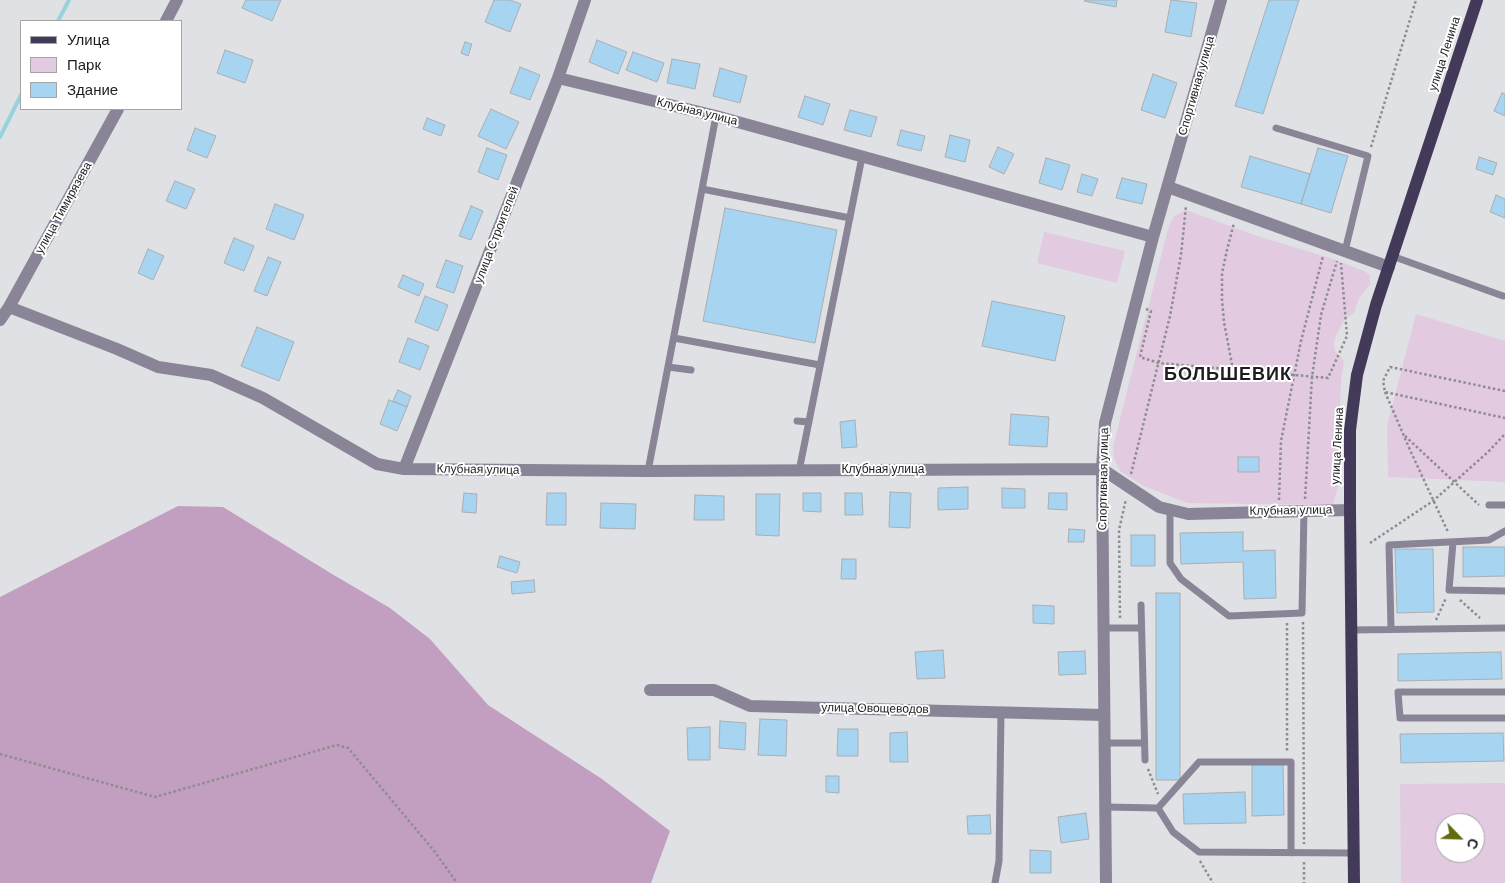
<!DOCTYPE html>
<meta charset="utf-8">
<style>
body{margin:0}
#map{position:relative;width:1505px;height:883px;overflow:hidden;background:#e0e1e4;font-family:"DM Sans",sans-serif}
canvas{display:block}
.legend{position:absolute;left:20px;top:20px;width:162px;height:90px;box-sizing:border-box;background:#fff;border:1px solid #a4a5a5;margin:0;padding:6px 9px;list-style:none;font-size:15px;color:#1c1d1e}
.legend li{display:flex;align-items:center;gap:10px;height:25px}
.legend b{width:25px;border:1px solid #a4a5a5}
.north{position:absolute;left:1435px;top:813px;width:50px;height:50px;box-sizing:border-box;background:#fff;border:1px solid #a4a5a5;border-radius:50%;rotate:114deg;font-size:14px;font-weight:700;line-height:20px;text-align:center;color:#1c1d1e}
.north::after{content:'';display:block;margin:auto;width:18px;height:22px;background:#646b0e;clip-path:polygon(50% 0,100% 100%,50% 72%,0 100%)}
</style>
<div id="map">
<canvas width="1505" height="883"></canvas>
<ul class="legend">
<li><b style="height:6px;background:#433a59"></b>Улица</li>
<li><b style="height:14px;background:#e2cae1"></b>Парк</li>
<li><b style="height:14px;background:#a6d4f1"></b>Здание</li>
</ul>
<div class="north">С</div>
</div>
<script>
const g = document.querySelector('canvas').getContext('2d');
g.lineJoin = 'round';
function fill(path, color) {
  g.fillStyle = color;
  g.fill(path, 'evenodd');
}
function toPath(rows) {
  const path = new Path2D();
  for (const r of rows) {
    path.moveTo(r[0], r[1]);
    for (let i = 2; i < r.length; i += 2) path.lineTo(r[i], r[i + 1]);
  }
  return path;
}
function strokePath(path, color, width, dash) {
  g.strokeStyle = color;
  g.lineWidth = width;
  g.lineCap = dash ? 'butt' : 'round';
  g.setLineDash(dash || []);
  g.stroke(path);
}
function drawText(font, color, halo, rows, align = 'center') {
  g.font = font + ' "DM Sans",sans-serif';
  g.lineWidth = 4;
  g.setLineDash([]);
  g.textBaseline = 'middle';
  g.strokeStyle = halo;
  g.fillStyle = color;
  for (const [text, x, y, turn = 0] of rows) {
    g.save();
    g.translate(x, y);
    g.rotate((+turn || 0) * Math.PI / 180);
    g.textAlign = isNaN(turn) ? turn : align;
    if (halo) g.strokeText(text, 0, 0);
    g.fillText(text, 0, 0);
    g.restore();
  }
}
fill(toPath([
 [1186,210,1257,236,1333,259,1364,271,1370,275,1370,284,1359,298,1354,313,1345,319,1336,335,1334,343,1335,351,1344,361,1341,380,1338,487,1333,505,1187,503,1144,486,1121,472,1114,459,1113,447,1168,229,1173,217],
 [1044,232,1125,251,1117,283,1037,263],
 [1416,314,1505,341,1505,482,1388,477,1387,426],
 [1505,783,1505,883,1401,883,1400,784],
 [1445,823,1475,823,1475,853,1445,853]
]), '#e2cae1');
fill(toPath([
 [178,506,223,507,332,574,390,608,430,639,488,705,602,779,670,831,651,883,0,883,0,597]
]), '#c29ec0');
strokePath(toPath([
 [58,21,69,0],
 [0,137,21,95]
]), '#97d3da', 4);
const building = toPath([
 [246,0,281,0,272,21,242,8,246,0],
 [494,0,510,0,521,4,510,32,485,22,494,0],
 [1085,0,1117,0,1116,7,1084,1,1085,0],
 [1171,0,1197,3,1191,37,1165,32,1171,0],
 [1269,0,1299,0,1263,114,1235,106,1269,0],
 [597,40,627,52,618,74,589,62,597,40],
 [465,42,472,44,468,56,461,53,465,42],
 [225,50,253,60,245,83,217,73,225,50],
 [633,52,664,63,657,82,626,70,633,52],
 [672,59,700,64,695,89,667,83,672,59],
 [520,67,540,75,530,100,510,93,520,67],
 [720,68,747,76,740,103,713,96,720,68],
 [1153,74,1177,83,1165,118,1141,110,1153,74],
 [1502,93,1505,94,1505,116,1494,111,1502,93],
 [805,96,830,104,823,125,798,117,805,96],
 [491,109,519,122,506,149,478,136,491,109],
 [850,110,877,117,871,137,844,130,850,110],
 [427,118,445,125,441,136,423,129,427,118],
 [195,128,216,136,207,158,187,150,195,128],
 [901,130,925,136,921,151,897,145,901,130],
 [950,135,970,140,965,162,945,157,950,135],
 [998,147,1014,154,1004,174,989,167,998,147],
 [487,148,507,155,498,180,478,172,487,148],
 [1318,148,1348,156,1331,213,1301,204,1318,148],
 [1250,156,1310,174,1301,204,1241,187,1250,156],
 [1479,157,1497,163,1493,175,1476,169,1479,157],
 [1046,158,1070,165,1062,190,1039,183,1046,158],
 [1082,174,1098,179,1092,196,1077,192,1082,174],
 [1122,178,1147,184,1142,204,1116,198,1122,178],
 [175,181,195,189,186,209,166,201,175,181],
 [1496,195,1505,199,1505,218,1490,212,1496,195],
 [275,204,304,215,294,240,266,229,275,204],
 [471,206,483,211,471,240,459,236,471,206],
 [725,208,837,230,815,343,703,321,725,208],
 [234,238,254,246,244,271,224,263,234,238],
 [148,249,164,256,153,280,138,273,148,249],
 [268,257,281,262,267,296,254,291,268,257],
 [446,260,463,266,454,293,436,287,446,260],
 [403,275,424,284,419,296,398,287,403,275],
 [425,296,448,305,438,331,415,322,425,296],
 [992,301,1065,316,1055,361,982,346,992,301],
 [257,327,294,342,279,381,241,366,257,327],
 [408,338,429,346,420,370,399,362,408,338],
 [398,390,411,396,407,407,393,401,398,390],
 [389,400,407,407,397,431,380,424,389,400],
 [1011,414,1049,417,1047,447,1009,445,1011,414],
 [855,420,857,447,842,448,840,422,855,420],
 [1238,457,1259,457,1259,472,1238,472,1238,457],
 [968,487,968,509,938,510,938,488,968,487],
 [1002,488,1025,489,1025,508,1002,508,1002,488],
 [890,492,911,493,910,528,889,527,890,492],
 [464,493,477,494,476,513,462,512,464,493],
 [547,493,566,493,566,525,546,525,547,493],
 [803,493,821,493,821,512,803,511,803,493],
 [845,493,862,493,863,515,845,515,845,493],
 [1049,493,1067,493,1067,510,1048,509,1049,493],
 [756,494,780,494,779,536,756,535,756,494],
 [695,495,724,496,724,520,694,520,695,495],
 [601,503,636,504,635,529,600,528,601,503],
 [1069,529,1085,530,1084,542,1068,542,1069,529],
 [1243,532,1243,551,1275,550,1276,598,1244,599,1243,562,1181,564,1180,533,1243,532],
 [1131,535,1155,535,1155,566,1131,566,1131,535],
 [1463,547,1505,547,1505,576,1463,577,1463,547],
 [1395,549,1433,549,1434,612,1397,613,1395,549],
 [500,556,520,562,517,573,497,567,500,556],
 [842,559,856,559,856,579,841,579,842,559],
 [534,580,535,592,512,594,511,582,534,580],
 [1156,593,1180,593,1180,780,1156,780,1156,593],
 [1033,605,1054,606,1054,624,1033,623,1033,605],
 [943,650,945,678,917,679,915,652,943,650],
 [1085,651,1086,674,1059,675,1058,652,1085,651],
 [1501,652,1502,679,1398,681,1398,654,1501,652],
 [760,719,787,720,786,756,758,755,760,719],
 [720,721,746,723,745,750,719,748,720,721],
 [710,727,710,760,688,760,687,728,710,727],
 [838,729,858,729,858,756,837,756,838,729],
 [907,732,908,762,890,762,890,733,907,732],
 [1503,733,1504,761,1401,763,1400,734,1503,733],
 [1283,763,1284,815,1252,816,1252,764,1283,763],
 [826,776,839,776,839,793,826,792,826,776],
 [1245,792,1246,823,1184,824,1183,794,1245,792],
 [1086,813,1089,839,1061,843,1058,817,1086,813],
 [990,815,991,834,968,834,967,816,990,815],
 [1030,850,1051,851,1051,873,1030,873,1030,850]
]);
fill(building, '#a6d4f1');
strokePath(building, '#abaeb0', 1);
strokePath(toPath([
 [1371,147,1416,0],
 [1146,309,1151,311,1140,357,1159,363,1328,378,1347,336,1341,263],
 [1233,370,1224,322,1222,299,1222,273,1227,250,1234,223],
 [1505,391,1390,367,1383,381,1385,392,1505,418],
 [1385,392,1410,450,1448,532],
 [1405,436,1479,505],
 [1131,474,1170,316,1181,255,1186,206],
 [1305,499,1312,377,1321,315,1337,261],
 [1279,500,1281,441,1301,341,1323,256],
 [1370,543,1433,501,1488,452,1505,434],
 [1460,600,1480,618],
 [1120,618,1119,530,1126,499],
 [1436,620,1446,598],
 [1303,622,1304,844],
 [1287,623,1287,752],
 [0,754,155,797,337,745,348,748,435,852,457,883],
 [1148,769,1158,794],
 [1200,861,1213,883],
 [1304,862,1304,883]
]), '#8c8d8f', 2.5, [2.5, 2.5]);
strokePath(toPath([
 [1276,128,1368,156,1345,251],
 [702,189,850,218],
 [1392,256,1503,296],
 [674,338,820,365],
 [668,367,691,370],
 [797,421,809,422],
 [648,471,716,116],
 [799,471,862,157],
 [1489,505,1505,505],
 [1170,510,1170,563,1181,579,1229,616,1302,613,1304,511],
 [1453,542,1449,590,1505,591],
 [1141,605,1145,760],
 [1103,628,1141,628],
 [1391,629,1389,545,1489,540,1505,531],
 [1351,630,1505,628],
 [1505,692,1398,692,1400,718,1505,718],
 [1104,743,1144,743],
 [1105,807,1158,808,1173,832,1199,852,1353,853],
 [1158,808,1199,762,1291,762,1291,853],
 [995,883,999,861,1001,712]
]), '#898597', 7);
strokePath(toPath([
 [166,21,177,0],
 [558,78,716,116,1153,237],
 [1168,187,1389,267],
 [9,307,117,349,158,367,211,375,263,398,377,464,404,469,648,471,1102,469,1159,507,1188,514,1350,510],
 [0,320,9,307,118,109],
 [404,469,558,78,585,0],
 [650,690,714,690,750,706,1104,715],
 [1106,883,1102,469,1105,423,1153,237,1221,0]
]), '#898597', 12);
strokePath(toPath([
 [1354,883,1350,510,1350,430,1357,375,1376,305,1477,0]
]), '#433a59', 12);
drawText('12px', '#1c1d1e', '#fff', [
 ["улица Ленина",1445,54,-72],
 ["Спортивная улица",1197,86,-74],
 ["Клубная улица",697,112,14],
 ["улица Тимирязева",64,208,-61],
 ["улица Строителей",497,235,-69],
 ["улица Ленина",1338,446,-87],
 ["Клубная улица",478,470,1],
 ["Клубная улица",883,470],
 ["Спортивная улица",1104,479,-89],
 ["Клубная улица",1291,511,-1],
 ["улица Овощеводов",875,709,1]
]);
g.letterSpacing = '1px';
drawText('bold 18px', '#1c1d1e', '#fff', [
 ["БОЛЬШЕВИК",1228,375]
]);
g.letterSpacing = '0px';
</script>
